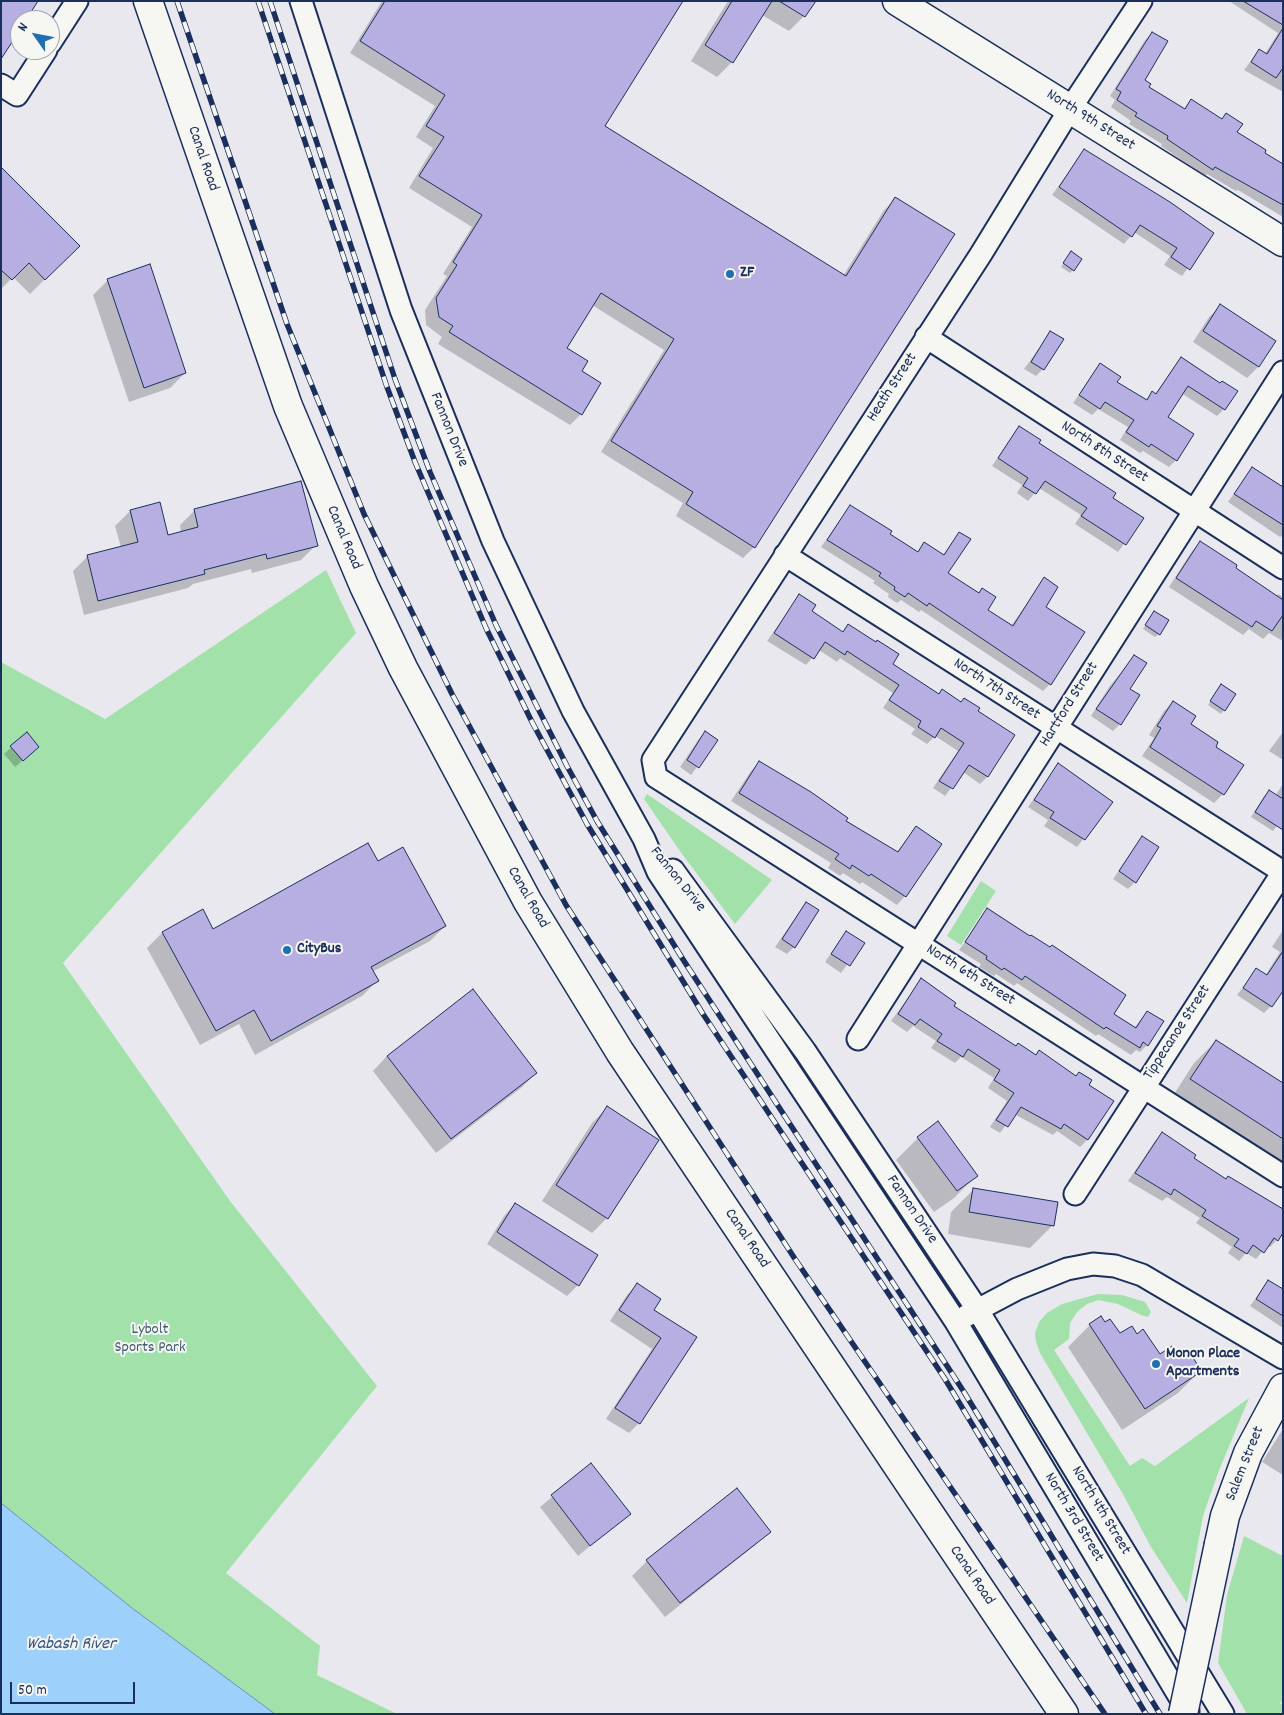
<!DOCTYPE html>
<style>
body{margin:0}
#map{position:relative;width:1284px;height:1715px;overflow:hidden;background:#e9e8ef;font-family:Dekko,sans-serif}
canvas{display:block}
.frame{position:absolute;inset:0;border:2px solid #1b2f5e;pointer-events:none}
.north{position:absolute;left:10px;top:10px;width:50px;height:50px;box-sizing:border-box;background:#f6f6f2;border:1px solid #9ea6b7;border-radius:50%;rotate:303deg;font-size:14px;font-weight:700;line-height:20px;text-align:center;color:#1b2f5e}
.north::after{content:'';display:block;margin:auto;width:18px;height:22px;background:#1f6fb2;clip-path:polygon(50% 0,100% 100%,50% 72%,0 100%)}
.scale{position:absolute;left:10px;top:1682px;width:125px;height:22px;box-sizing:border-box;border:2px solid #1b2f5e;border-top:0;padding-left:6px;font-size:15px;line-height:18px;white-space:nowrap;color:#1b2f5e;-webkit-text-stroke:4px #f6f6f2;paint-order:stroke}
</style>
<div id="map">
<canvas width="1284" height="1715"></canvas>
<div class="frame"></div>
<div class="north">N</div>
<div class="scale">50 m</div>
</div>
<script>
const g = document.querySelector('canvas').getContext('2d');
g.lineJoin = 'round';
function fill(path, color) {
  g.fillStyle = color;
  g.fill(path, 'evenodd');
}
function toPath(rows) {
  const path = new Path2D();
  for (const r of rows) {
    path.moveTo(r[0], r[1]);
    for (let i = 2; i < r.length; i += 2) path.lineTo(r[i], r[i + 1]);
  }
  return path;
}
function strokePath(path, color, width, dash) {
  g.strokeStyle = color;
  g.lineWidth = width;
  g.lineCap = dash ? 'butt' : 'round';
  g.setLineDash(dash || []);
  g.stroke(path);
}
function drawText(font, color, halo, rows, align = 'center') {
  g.font = font + ' Dekko,sans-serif';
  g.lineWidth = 4;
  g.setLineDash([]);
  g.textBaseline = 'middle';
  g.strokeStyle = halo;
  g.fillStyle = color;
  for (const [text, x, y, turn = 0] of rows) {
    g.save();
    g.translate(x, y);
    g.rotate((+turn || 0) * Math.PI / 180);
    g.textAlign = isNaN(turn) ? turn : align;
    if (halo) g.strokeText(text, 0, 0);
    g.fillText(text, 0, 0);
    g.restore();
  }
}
fill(toPath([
 [326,570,356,633,63,963,230,1201,377,1386,226,1573,320,1646,317,1675,397,1714,275,1714,132,1608,1,1503,1,662,105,719],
 [647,794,772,880,735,924,682,854,644,799],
 [981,881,996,891,961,945,947,936],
 [1098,1294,1122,1295,1145,1302,1151,1312,1148,1317,1141,1315,1118,1304,1098,1300,1087,1304,1077,1312,1070,1323,1069,1339,1054,1350,1130,1466,1142,1458,1155,1466,1249,1398,1218,1473,1203,1516,1187,1603,1151,1547,1124,1496,1040,1353,1036,1342,1035,1333,1039,1322,1047,1313,1062,1304],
 [1244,1536,1283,1556,1283,1700,1280,1703,1283,1706,1283,1714,1247,1714,1218,1663,1227,1595]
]), '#a2e1aa');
const water = toPath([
 [1,1503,132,1608,275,1714,1,1714,1,1503]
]);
fill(water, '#9dd0fb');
strokePath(water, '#6990bc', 1);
fill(toPath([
 [382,1,681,1,603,126,843,276,884,210,896,198,754,547,743,558,676,516,683,503,601,452,664,350,592,305,565,348,580,372,581,414,570,425,438,344,442,337,426,325,425,310,447,276,443,274,472,227,409,188,433,148,416,137,435,106,350,53],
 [728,1,814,1,804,16,789,31,762,15,732,62,717,77,691,61],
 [1229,1,1279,1,1283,3,1283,92,1244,70,1259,50,1265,54,1278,33],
 [1152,33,1143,80,1147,87,1183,110,1191,100,1221,120,1226,114,1236,132,1283,166,1283,217,1238,190,1236,191,1207,174,1205,176,1161,146,1162,144,1129,124,1131,121,1111,107,1115,100,1110,96,1145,40],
 [1084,151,1213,233,1182,276,1164,265,1170,256,1134,232,1124,244,1052,195],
 [1,169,78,246,30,294,13,277,1,289],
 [1068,256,1073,270,1070,273,1061,267],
 [108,280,185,373,170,388,129,402,93,295],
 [1221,306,1275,341,1258,367,1247,378,1193,342,1209,317],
 [1051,332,1043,369,1036,376,1024,369],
 [1181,359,1224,409,1217,416,1181,393,1166,417,1176,460,1169,467,1143,451,1140,453,1120,440,1128,427,1098,409,1092,415,1073,403,1100,365,1116,383,1145,401,1153,393,1155,394],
 [1019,427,1111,498,1142,519,1118,552,1075,524,1081,515,1039,488,1028,501,1017,493,1022,485,992,466],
 [1252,468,1283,488,1283,535,1280,537,1228,502],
 [850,506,916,553,925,544,943,555,959,533,947,574,978,594,982,589,986,610,1011,626,1044,579,1044,607,1050,684,1043,691,921,610,919,612,901,600,897,603,888,597,889,594,873,583,875,581,821,547],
 [195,510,316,545,301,560,252,573,251,569,193,584,188,588,84,615,73,571,88,556,121,547,115,526,130,511,167,536,181,533,180,525],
 [1200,543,1275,597,1278,594,1283,597,1283,641,1269,633,1263,639,1249,629,1243,635,1169,587,1192,551],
 [799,596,810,611,842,632,848,625,891,664,938,695,942,691,1014,736,987,777,980,784,963,772,945,796,933,788,958,751,935,736,927,744,911,734,915,729,883,708,893,693,840,658,837,662,819,650,806,665,767,641],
 [1151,616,1159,634,1155,637,1143,629],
 [1135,656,1120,724,1113,731,1091,716,1109,687],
 [1218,689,1224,710,1221,714,1208,705],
 [1173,702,1189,724,1214,747,1223,794,1214,803,1142,756,1154,738,1149,735,1164,711],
 [705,732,716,740,691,775,680,767,698,740],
 [1283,732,1283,760,1269,751],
 [26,734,30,754,15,767,4,754],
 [759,763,896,853,916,827,905,896,897,905,862,882,860,884,843,873,840,876,828,868,831,863,731,801,751,771],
 [1058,765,1112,802,1077,847,1044,826,1048,820,1028,807],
 [1283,784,1283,818,1273,831,1251,817,1264,796,1269,792,1275,796],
 [1142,837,1135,882,1128,889,1113,879],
 [378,863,445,926,430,941,372,972,377,981,362,996,255,1055,239,1024,200,1045,147,948,162,933,202,911,213,930],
 [806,903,794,947,787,954,775,947],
 [988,910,1112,1014,1134,1028,1147,1012,1147,1045,1140,1052,1136,1050,1131,1055,1098,1034,1096,1036,1017,983,1014,986,996,974,994,976,979,967,981,964,959,950],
 [1283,930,1283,979,1271,1006,1264,1013,1237,995,1256,970,1265,976,1280,952,1272,947],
 [846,932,863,943,841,973,825,962],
 [921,980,952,1006,1016,1047,1035,1056,1039,1052,1087,1085,1087,1140,1080,1147,1057,1131,1053,1135,1014,1114,1000,1133,990,1127,1007,1101,988,1088,994,1078,961,1057,955,1063,931,1048,936,1041,913,1026,907,1032,891,1021],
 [1216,1041,1283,1084,1283,1182,1169,1102,1194,1063],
 [387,1056,536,1073,521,1088,436,1153,373,1071],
 [607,1108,658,1141,607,1218,592,1233,542,1201,592,1123],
 [1162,1134,1192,1159,1277,1240,1270,1247,1267,1246,1256,1259,1246,1253,1239,1261,1228,1253,1232,1247,1196,1223,1200,1218,1167,1197,1162,1201,1128,1181,1155,1141],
 [918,1138,976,1176,954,1198,934,1212,896,1160],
 [974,1189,1053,1225,1030,1248,948,1234,951,1212],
 [515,1204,578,1285,567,1296,487,1244,504,1216],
 [1268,1282,1283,1291,1283,1328,1250,1306],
 [637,1285,653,1310,695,1337,639,1423,629,1433,606,1419,652,1349,610,1321,627,1295],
 [1105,1324,1120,1335,1137,1335,1160,1356,1176,1354,1200,1371,1178,1393,1122,1430,1068,1347,1090,1325],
 [1283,1429,1283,1475,1262,1462],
 [591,1465,629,1514,578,1556,540,1507],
 [769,1531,754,1546,665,1617,632,1576,647,1561]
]), '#0003');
const building = toPath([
 [1,1,38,1,26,20,20,20,20,30,1,59,1,1],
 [385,1,683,1,605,126,846,276,895,197,955,234,755,548,686,504,693,492,611,441,674,339,601,293,567,348,588,361,582,371,601,383,582,415,449,332,453,326,439,317,436,298,457,265,453,262,482,215,419,176,444,137,426,126,445,95,360,41,385,1],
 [732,1,772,1,733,63,705,45,732,1],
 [779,1,816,1,805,17,779,1],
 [1243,1,1283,1,1283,25,1243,1],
 [1283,28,1283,68,1276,78,1251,62,1259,49,1267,54,1283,28],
 [1152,32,1168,41,1145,80,1151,84,1149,87,1185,109,1191,99,1222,119,1226,113,1243,124,1237,132,1266,150,1265,153,1283,164,1283,205,1215,167,1213,170,1167,139,1168,136,1135,116,1137,113,1117,100,1121,92,1116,89,1152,32],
 [1084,149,1170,202,1214,233,1190,270,1171,257,1177,248,1140,225,1132,237,1059,187,1084,149],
 [1,167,80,246,45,280,29,263,12,280,1,270,1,167],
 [1071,251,1082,259,1074,271,1063,263,1071,251],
 [150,264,186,373,144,388,107,279,150,264],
 [1220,304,1276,341,1259,367,1203,331,1220,304],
 [1050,331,1064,339,1044,370,1031,362,1050,331],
 [1181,357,1220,383,1222,381,1238,391,1225,410,1188,386,1168,417,1194,434,1177,461,1151,444,1149,447,1126,432,1134,420,1105,402,1100,409,1079,395,1100,363,1121,377,1117,382,1147,400,1152,391,1156,394,1181,357],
 [1019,426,1041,440,1039,443,1116,493,1113,498,1144,518,1126,545,1081,516,1087,508,1045,481,1036,494,1023,486,1028,478,998,458,1019,426],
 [1252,467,1283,487,1283,525,1234,494,1252,467],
 [301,481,318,546,267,559,266,554,204,570,205,574,98,601,87,555,138,542,130,510,160,502,168,535,198,527,194,509,301,481],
 [850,505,892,531,890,534,918,552,924,542,944,555,959,532,971,539,948,573,979,593,982,588,996,597,988,610,1013,626,1044,577,1058,587,1046,607,1085,632,1051,685,929,603,927,606,908,593,905,597,894,590,895,587,879,576,881,573,827,540,850,505],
 [1200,541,1237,565,1236,568,1283,600,1283,615,1272,631,1256,621,1252,627,1176,578,1200,541],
 [799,594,816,605,812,611,843,632,848,624,876,642,877,640,899,654,893,664,939,694,942,689,961,702,964,698,980,708,978,711,1015,735,988,777,969,765,953,789,939,781,964,743,941,728,935,738,918,727,921,721,889,700,899,685,847,651,845,655,825,642,814,659,774,633,799,594],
 [1154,611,1169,620,1160,635,1145,625,1154,611],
 [1134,655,1147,663,1130,689,1140,695,1121,725,1096,709,1134,655],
 [1221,684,1236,694,1225,711,1210,701,1221,684],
 [1173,701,1196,716,1191,724,1218,742,1216,747,1244,765,1224,795,1150,747,1161,728,1157,726,1173,701],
 [705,731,718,740,699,768,687,760,705,731],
 [27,732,39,747,23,761,10,746,27,732],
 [759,761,811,792,848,818,846,821,898,852,916,826,942,844,906,897,871,874,869,876,852,865,850,869,835,859,839,854,739,793,759,761],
 [1058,763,1113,802,1085,840,1050,818,1054,812,1034,800,1058,763],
 [1269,790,1283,799,1283,830,1255,812,1269,790],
 [1142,836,1159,847,1136,883,1119,871,1142,836],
 [368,843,378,861,403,847,446,926,371,967,379,981,271,1041,254,1010,216,1031,162,932,203,909,213,929,368,843],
 [806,902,819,910,795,948,782,939,806,902],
 [987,908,1030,936,1031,935,1050,947,1052,945,1126,995,1114,1014,1136,1028,1147,1011,1164,1021,1148,1046,1143,1042,1140,1048,1106,1027,1104,1029,1025,976,1022,980,1004,968,1002,970,986,959,987,956,965,942,987,908],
 [846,931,865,943,850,966,831,954,846,931],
 [1283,951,1283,991,1272,1007,1243,988,1256,968,1267,975,1283,951],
 [921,978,956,1003,954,1006,1016,1046,1018,1043,1036,1055,1039,1050,1076,1076,1079,1072,1092,1080,1089,1085,1114,1101,1088,1140,1064,1124,1061,1129,1021,1107,1008,1127,996,1120,1014,1093,994,1080,1000,1070,968,1049,963,1057,937,1041,942,1034,920,1019,915,1025,898,1014,921,978],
 [473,989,537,1073,451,1139,387,1056,473,989],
 [1216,1040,1283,1083,1283,1139,1190,1079,1216,1040],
 [607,1106,659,1140,608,1219,556,1185,607,1106],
 [938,1121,978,1176,957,1191,917,1137,938,1121],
 [1162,1132,1196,1155,1194,1158,1226,1179,1228,1176,1283,1209,1283,1233,1278,1241,1274,1238,1264,1253,1253,1245,1247,1254,1234,1246,1239,1239,1202,1216,1206,1210,1174,1189,1171,1195,1135,1173,1162,1132],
 [973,1188,1058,1202,1054,1226,969,1212,973,1188],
 [515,1203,598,1255,579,1286,497,1232,515,1203],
 [1268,1280,1283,1289,1283,1316,1256,1299,1268,1280],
 [637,1283,661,1299,654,1310,697,1337,640,1424,615,1408,661,1338,619,1310,637,1283],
 [1101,1316,1105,1322,1110,1319,1120,1333,1132,1326,1137,1334,1143,1329,1160,1354,1172,1346,1177,1352,1181,1350,1186,1358,1191,1355,1202,1371,1145,1409,1089,1324,1101,1316],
 [591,1463,631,1514,590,1546,551,1495,591,1463],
 [737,1488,771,1532,680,1603,646,1560,737,1488]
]);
fill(building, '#b7afe1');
strokePath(building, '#1b2f5e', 1);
const minor = toPath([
 [301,1,401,310,493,541,573,711,644,839,658,872,956,1322,1188,1711],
 [1141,1,1070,109,981,254,653,760,656,777,1283,1176],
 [50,43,77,1],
 [1,85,17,95,46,50],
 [926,337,1283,568],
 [785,555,1283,872],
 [673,870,805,1051,977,1309,1223,1714],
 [858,1039,1283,372],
 [1075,1194,1283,872],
 [966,1316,1017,1289,1067,1269,1093,1264,1115,1266,1142,1275,1283,1358]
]);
const major = toPath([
 [148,1,288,406,364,586,403,668,528,902,620,1052,1064,1714],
 [897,1,1283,242],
 [1219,1544,1225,1516,1248,1453,1283,1388]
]);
strokePath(minor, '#1b2f5e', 25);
strokePath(major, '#1b2f5e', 31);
strokePath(minor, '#f6f6f2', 21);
strokePath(major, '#f6f6f2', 28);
const rail = toPath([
 [177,1,287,324,364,514,452,694,566,905,795,1259,1105,1714],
 [258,1,387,387,415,462,486,628,532,722,587,824,703,1014,945,1379,1146,1714],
 [270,1,395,379,430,472,496,625,567,766,597,821,684,961,964,1392,1160,1714]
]);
strokePath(rail, '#1b2f5e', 5.5);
strokePath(rail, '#f6f6f2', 4, [11]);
const majorBridge = toPath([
 [1183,1714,1219,1544]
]);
strokePath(majorBridge, '#1b2f5e', 31, []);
strokePath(majorBridge, '#f6f6f2', 28);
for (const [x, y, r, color] of [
 [730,274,5,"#1f6fb2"],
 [287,950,5,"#1f6fb2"],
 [1156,1364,5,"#1f6fb2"]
]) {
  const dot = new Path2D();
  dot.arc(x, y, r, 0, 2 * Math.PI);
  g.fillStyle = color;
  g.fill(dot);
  strokePath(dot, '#f6f6f2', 2);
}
drawText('16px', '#1b2f5e', '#f6f6f2', [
 ["North 9th Street",1090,121,32],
 ["Canal Road",202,159,71],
 ["Heath Street",893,388,-57],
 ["Fannon Drive",448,430,68],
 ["North 8th Street",1104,453,33],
 ["Canal Road",343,538,67],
 ["North 7th Street",996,690,33],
 ["Hartford Street",1070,705,-58],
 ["Fannon Drive",677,880,51],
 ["Canal Road",527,898,60],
 ["North 6th Street",970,976,32],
 ["Tippecanoe Street",1178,1033,-57],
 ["Fannon Drive",911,1210,56],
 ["Canal Road",746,1239,56],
 ["Salem Street",1246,1464,-68],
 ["North 4th Street",1100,1511,59],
 ["North 3rd Street",1073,1518,59],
 ["Canal Road",971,1576,56]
]);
drawText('bold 16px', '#1b2f5e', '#f6f6f2', [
 ["ZF",740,274],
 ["CityBus",297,950],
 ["Monon Place",1166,1355],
 ["Apartments",1166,1373]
], 'left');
drawText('16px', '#3d5c71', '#f6f6f2', [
 ["Lybolt",150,1331],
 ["Sports Park",150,1349]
]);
drawText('italic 18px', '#3c5785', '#f6f6f2', [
 ["Wabash River",71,1646]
]);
</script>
